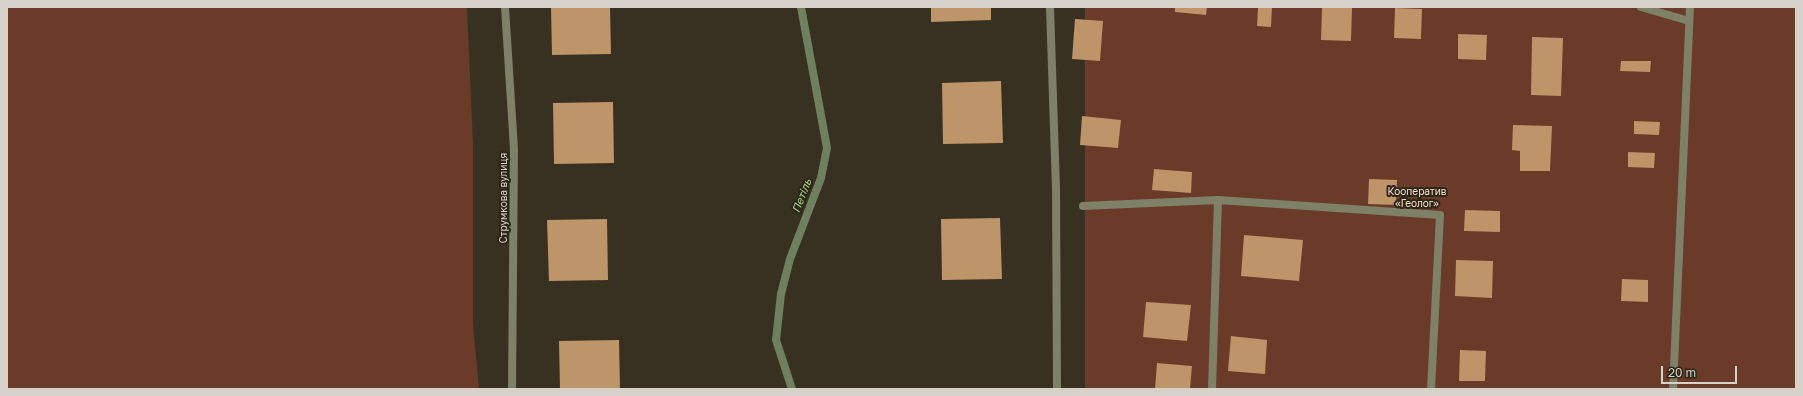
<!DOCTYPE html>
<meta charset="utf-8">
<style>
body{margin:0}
#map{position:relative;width:1803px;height:396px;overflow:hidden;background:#383122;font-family:"Golos Text",sans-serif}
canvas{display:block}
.frame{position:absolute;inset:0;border:8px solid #d6d2c9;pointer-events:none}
.scale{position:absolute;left:1661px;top:366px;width:76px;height:18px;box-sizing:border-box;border:2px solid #d6d2c9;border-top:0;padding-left:5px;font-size:12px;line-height:14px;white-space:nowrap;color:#d6d2c9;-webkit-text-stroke:3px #2d2718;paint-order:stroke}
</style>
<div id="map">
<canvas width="1803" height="396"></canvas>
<div class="frame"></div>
<div class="scale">20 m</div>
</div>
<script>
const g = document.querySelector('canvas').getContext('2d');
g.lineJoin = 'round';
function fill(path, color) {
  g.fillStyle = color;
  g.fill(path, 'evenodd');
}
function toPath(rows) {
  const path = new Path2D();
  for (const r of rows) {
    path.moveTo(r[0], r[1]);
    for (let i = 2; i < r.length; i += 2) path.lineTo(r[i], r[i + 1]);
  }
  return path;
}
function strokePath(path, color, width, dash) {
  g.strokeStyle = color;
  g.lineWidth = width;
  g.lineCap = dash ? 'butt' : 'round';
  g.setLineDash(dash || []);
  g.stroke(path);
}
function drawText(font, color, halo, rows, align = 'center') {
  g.font = font + ' "Golos Text",sans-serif';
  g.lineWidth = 4;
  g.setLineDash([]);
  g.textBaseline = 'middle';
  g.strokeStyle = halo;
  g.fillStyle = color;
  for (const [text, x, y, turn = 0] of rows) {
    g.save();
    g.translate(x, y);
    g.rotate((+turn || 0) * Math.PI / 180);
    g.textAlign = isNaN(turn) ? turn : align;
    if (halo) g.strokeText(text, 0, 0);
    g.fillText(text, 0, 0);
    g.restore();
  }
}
fill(toPath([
 [7,7,467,7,473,144,473,324,479,389,7,389],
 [1085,7,1796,7,1796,389,1085,389]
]), '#693b28');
strokePath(toPath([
 [792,389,776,340,781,294,790,259,821,178,827,148,801,7]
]), '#6f805e', 8);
fill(toPath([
 [551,7,610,7,611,54,552,55],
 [931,7,991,7,991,20,931,22],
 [1175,7,1207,7,1206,15,1175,12],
 [1258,7,1272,7,1271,27,1257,26],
 [1322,7,1352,8,1351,41,1321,40],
 [1395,8,1422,9,1421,39,1394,38],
 [1075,19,1103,21,1100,61,1072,59],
 [1458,34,1487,35,1486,60,1458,59],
 [1532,37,1563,38,1561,96,1531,95],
 [1621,61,1651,61,1650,72,1620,71],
 [1001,81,1003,143,943,144,942,83],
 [613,102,614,163,554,164,553,103],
 [1082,116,1121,120,1118,148,1080,145],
 [1634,121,1660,122,1659,135,1634,134],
 [1513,125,1552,126,1550,171,1520,171,1520,151,1512,150],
 [1628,152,1655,153,1654,168,1628,167],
 [1154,169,1192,172,1191,193,1152,190],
 [1369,179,1397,180,1396,205,1368,204],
 [1465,210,1500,211,1500,232,1464,231],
 [1000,218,1002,279,942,280,941,219],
 [607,219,608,280,549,281,547,220],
 [1244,235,1303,240,1299,281,1241,276],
 [1456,260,1493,261,1492,298,1455,296],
 [1622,279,1648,280,1648,302,1621,301],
 [1146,302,1191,305,1187,341,1143,337],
 [1231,336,1267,340,1265,374,1228,371],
 [619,340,620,389,560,389,559,341],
 [1460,350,1486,351,1485,381,1459,381],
 [1157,363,1192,366,1190,389,1155,389]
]), '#be9469');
strokePath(toPath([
 [1641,7,1689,21],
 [1083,206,1218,200,1440,215,1431,389],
 [1212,389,1218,200],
 [1673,389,1690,7]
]), '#7e8068', 8);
strokePath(toPath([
 [505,7,514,149,512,389],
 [1050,7,1056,189,1057,389]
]), '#7e8068', 8);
drawText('10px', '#fad8ca', '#2d2718', [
 ["Кооператив",1417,192],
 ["«Геолог»",1417,204]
]);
drawText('10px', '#d6d2c9', '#2d2718', [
 ["Струмкова вулиця",504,198,-90]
]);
drawText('italic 11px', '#a8d38b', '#2d2718', [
 ["Петіль",802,196,-69]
]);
</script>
